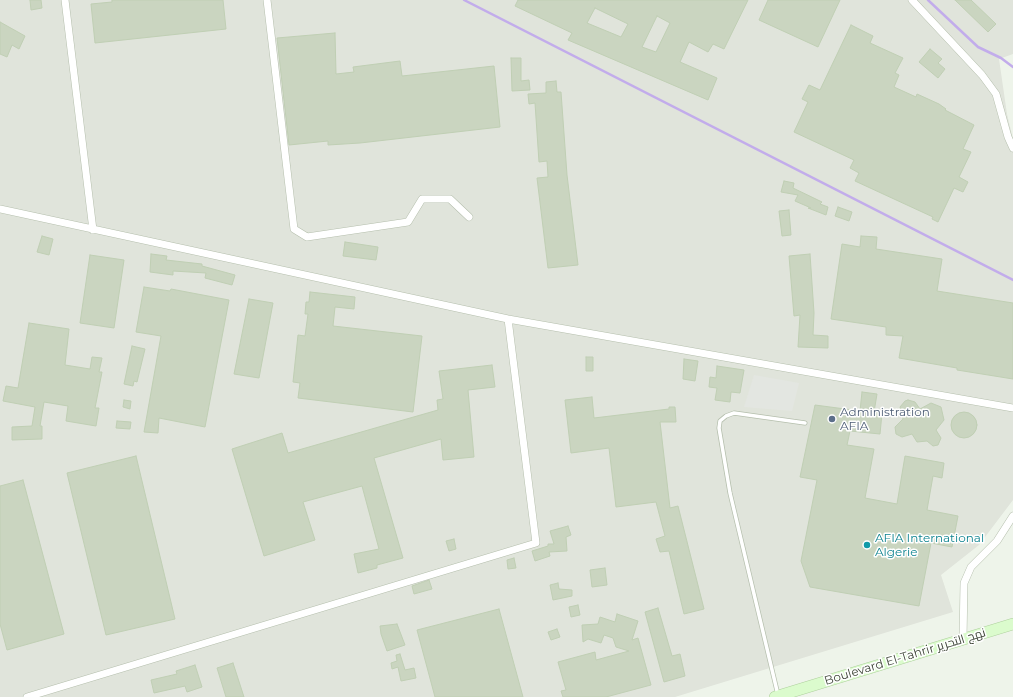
<!DOCTYPE html>
<meta charset="utf-8">
<style>
body{margin:0}
canvas{display:block;background:#eef4ea}
</style>
<canvas width="1013" height="697"></canvas>
<script>
const g = document.querySelector('canvas').getContext('2d');
g.lineJoin = 'round';
function fill(path, color) {
  g.fillStyle = color;
  g.fill(path, 'evenodd');
}
function toPath(rows) {
  const path = new Path2D();
  for (const r of rows) {
    if (r.length === 3) {
      path.moveTo(r[0] + r[2], r[1]);
      path.arc(r[0], r[1], r[2], 0, 2 * Math.PI);
      continue;
    }
    path.moveTo(r[0], r[1]);
    for (let i = 2; i < r.length; i += 2) path.lineTo(r[i], r[i + 1]);
  }
  return path;
}
function strokePath(path, color, width, dash) {
  g.strokeStyle = color;
  g.lineWidth = width;
  g.lineCap = dash ? 'butt' : 'round';
  g.setLineDash(dash || []);
  g.stroke(path);
}
function drawText(font, color, halo, rows, align = 'center') {
  g.font = font + ' Montserrat,Cairo,sans-serif';
  g.lineWidth = 3;
  g.setLineDash([]);
  g.textBaseline = 'middle';
  g.strokeStyle = halo;
  g.fillStyle = color;
  for (const [text, x, y, turn = 0] of rows) {
    g.save();
    g.translate(x, y);
    g.rotate((+turn || 0) * Math.PI / 180);
    g.textAlign = isNaN(turn) ? turn : align;
    if (halo) g.strokeText(text, 0, 0);
    g.fillText(text, 0, 0);
    g.restore();
  }
}
fill(toPath([
 [0,0,1013,0,1013,54,999,59,1007,114,1013,139,1013,500,979,545,941,575,953,612,675,697,0,697]
]), '#e0e4db');
fill(toPath([
 [754,375,799,383,792,411,744,407]
]), '#e3e6e1');
strokePath(toPath([
 [464,0,1013,280],
 [928,0,978,47,1001,58,1013,67]
]), '#c2aceb', 2.5);
const building = toPath([
 [30,0,41,0,42,8,31,10,30,0],
 [112,0,223,0,226,29,95,43,91,4,112,2,112,0],
 [518,0,748,0,724,49,713,44,708,52,689,42,680,62,717,78,708,100,568,40,572,33,515,6,518,0],
 [595,8,628,24,621,37,587,23,595,8],
 [657,16,670,23,656,52,642,47,657,16],
 [768,0,840,0,818,47,759,20,768,0],
 [955,0,971,0,996,24,988,32,955,0],
 [0,22,25,36,19,49,12,45,7,57,0,54,0,22],
 [851,25,873,36,870,43,903,58,895,73,899,75,894,87,916,97,917,94,939,104,946,109,945,110,974,125,963,149,971,152,959,177,968,182,963,192,954,188,938,222,932,219,933,217,855,181,859,173,850,168,854,160,794,132,808,102,802,99,809,85,820,90,851,25],
 [335,33,336,74,354,72,353,67,400,61,402,76,494,66,500,127,360,143,328,145,328,141,289,145,277,38,335,33],
 [930,49,942,59,938,63,945,69,938,78,919,62,930,49],
 [511,58,521,58,521,81,529,80,530,90,512,91,511,58],
 [556,81,557,92,561,92,567,175,578,265,548,268,537,178,548,177,547,161,539,162,535,103,529,104,528,94,546,93,546,82,556,81],
 [784,181,794,183,793,188,822,202,820,204,828,207,826,215,808,208,811,208,795,201,798,195,781,192,784,181],
 [838,207,852,212,849,221,835,216,838,207],
 [789,210,791,235,782,236,779,211,789,210],
 [42,236,53,239,49,255,37,252,42,236],
 [861,236,877,237,876,249,942,259,937,291,1013,303,1013,379,957,370,957,368,899,358,903,336,886,335,886,327,831,319,842,244,860,247,861,236],
 [345,242,378,247,376,260,343,256,345,242],
 [151,254,167,256,166,260,202,264,202,266,235,275,232,285,205,278,206,273,173,271,173,275,150,272,151,254],
 [810,254,814,313,813,335,828,336,828,348,798,347,800,315,794,316,789,256,810,254],
 [90,255,124,260,114,328,80,323,90,255],
 [144,287,170,291,171,289,229,300,205,427,159,418,158,433,144,432,161,336,136,332,144,287],
 [310,292,355,297,354,309,335,307,333,326,422,336,413,412,298,398,300,383,293,382,298,335,305,336,308,314,305,314,306,302,309,302,310,292],
 [249,299,273,303,259,378,234,374,249,299],
 [29,323,69,329,65,365,90,369,92,357,102,358,99,372,102,372,95,408,99,408,96,426,66,421,68,406,44,402,40,426,42,426,42,439,12,440,12,427,32,426,35,407,3,401,6,386,18,388,29,323],
 [132,346,145,349,137,382,134,381,133,386,124,384,132,346],
 [586,357,593,357,593,371,586,371,586,357],
 [684,359,698,361,695,381,683,379,684,359],
 [492,365,495,387,468,390,474,457,443,460,441,439,374,458,403,558,377,565,377,568,358,573,354,554,379,549,362,486,303,502,315,540,264,556,232,449,282,433,288,453,438,410,437,400,443,399,439,371,492,365],
 [717,366,744,370,740,393,731,392,730,402,715,400,717,388,709,387,710,377,716,378,717,366],
 [862,392,877,394,874,412,882,413,880,434,850,431,847,445,874,449,865,498,897,504,905,456,944,463,942,478,933,476,927,510,958,516,952,547,931,543,919,606,810,587,801,561,817,480,800,477,815,405,860,411,862,392],
 [592,397,594,418,669,409,669,407,675,407,676,422,660,422,670,508,678,506,704,609,684,614,669,551,660,552,656,539,665,536,656,502,616,507,609,448,571,453,565,400,592,397],
 [124,400,131,401,130,409,123,407,124,400],
 [908,400,915,402,920,409,931,403,941,407,944,420,936,430,941,438,938,445,933,446,927,441,917,442,912,434,902,437,896,434,895,427,903,419,900,407,905,401,908,400],
 [964,425,13],
 [117,421,131,422,130,429,116,428,117,421],
 [136,456,175,619,106,635,67,473,136,456],
 [23,480,64,634,7,650,0,624,0,486,23,480],
 [568,526,571,535,566,537,567,551,549,552,550,556,535,561,532,551,548,546,548,544,554,544,550,531,568,526],
 [454,539,456,549,449,551,446,541,454,539],
 [514,558,516,568,508,569,507,560,514,558],
 [605,568,607,585,592,587,590,570,605,568],
 [429,580,432,589,414,594,412,586,429,580],
 [558,583,559,589,572,590,572,596,553,600,550,585,558,583],
 [578,605,580,615,571,617,569,607,578,605],
 [658,608,672,656,680,654,685,676,664,682,645,612,658,608],
 [499,609,523,697,435,697,417,630,499,609],
 [617,614,638,621,632,640,638,638,651,685,606,697,563,697,561,691,566,690,558,662,595,652,596,660,629,651,616,647,613,638,604,635,601,643,588,639,583,642,582,625,598,624,600,617,615,622,617,614],
 [397,624,405,645,387,651,381,634,380,626,397,624],
 [557,629,560,637,551,640,548,632,557,629],
 [400,654,405,670,414,668,416,678,401,681,398,667,392,669,391,663,397,661,396,655,400,654],
 [233,663,244,697,226,697,217,668,233,663],
 [195,665,202,687,187,692,185,686,154,693,151,680,177,674,176,671,195,665]
]);
fill(building, '#cad5c0');
strokePath(building, '#c0cfb4', 1);
const lane = toPath([
 [778,695,730,493,719,428,720,421,726,416,734,413,805,423]
]);
const street = toPath([
 [65,0,93,230],
 [267,0,294,229,307,237,408,222,422,199,450,199,469,217],
 [912,0,982,75,996,94,1008,137,1013,148],
 [0,209,508,319,1013,408],
 [963,640,964,583,971,567,997,541,1013,516],
 [27,697,536,543,508,319]
]);
const secondary = toPath([
 [775,697,1013,624]
]);
strokePath(lane, '#b5bfad', 5);
strokePath(street, '#b5bfad', 8);
strokePath(secondary, '#aed09d', 12);
strokePath(lane, '#fff', 3.5);
strokePath(street, '#fff', 7);
strokePath(secondary, '#dbfbcd', 11);
for (const [x, y, r, color] of [
 [832,419,4,"#5c6f8a"],
 [867,545,4,"#0f9aa8"]
]) {
  const dot = new Path2D();
  dot.arc(x, y, r, 0, 2 * Math.PI);
  g.fillStyle = color;
  g.fill(dot);
  strokePath(dot, '#fff', 1.5);
}
drawText('12px', '#4e5e75', '#fff', [
 ["Administration",840,412],
 ["AFIA",840,426]
], 'left');
drawText('12px', '#0d838f', '#fff', [
 ["AFIA International",875,538],
 ["Algerie",875,552]
], 'left');
drawText('12px', '#3f4739', '#fff', [
 ["Boulevard El-Tahrir نهج التحرير",905,657,-17]
]);
</script>
